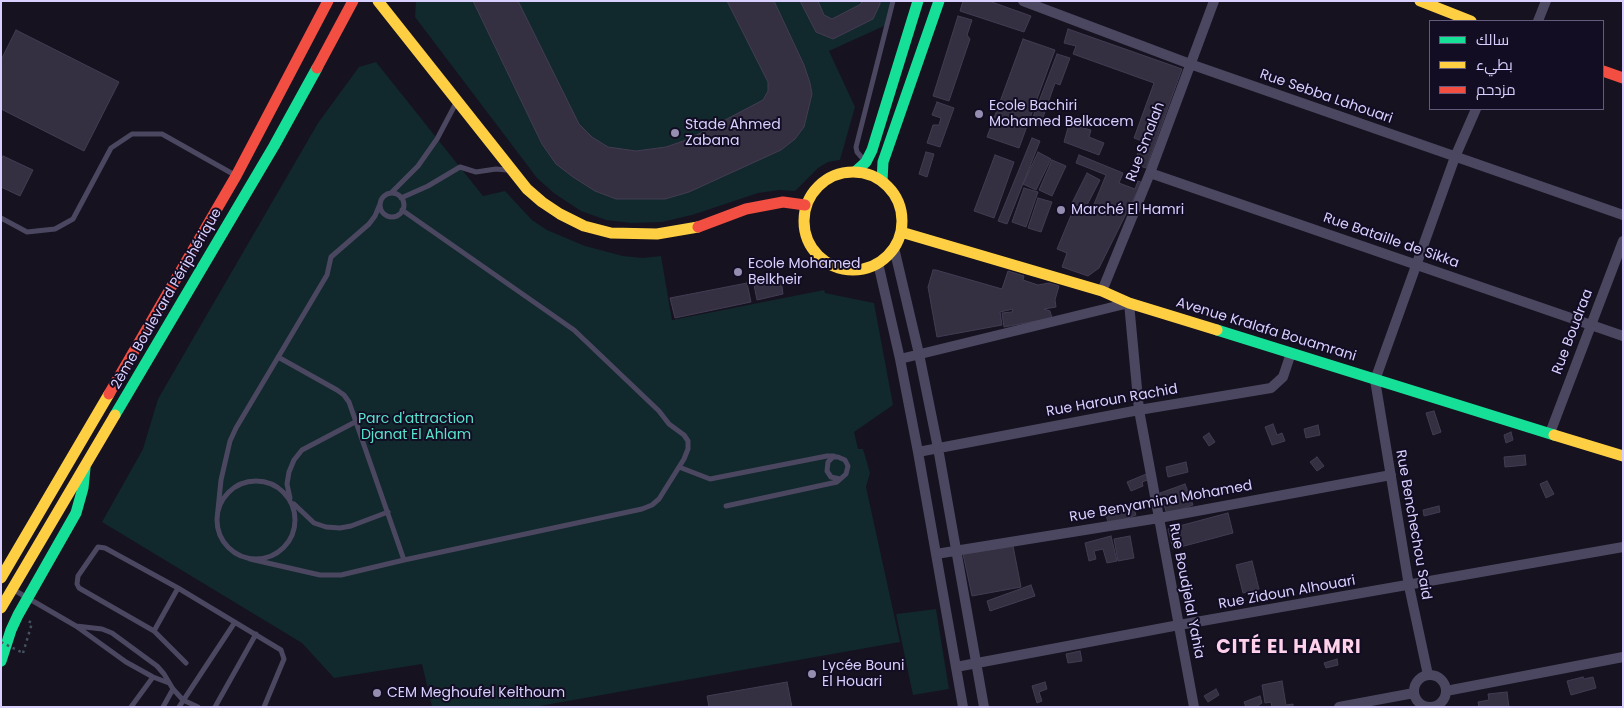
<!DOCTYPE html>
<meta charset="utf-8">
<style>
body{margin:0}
#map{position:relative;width:1624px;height:708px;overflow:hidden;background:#16121f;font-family:Poppins,Cairo,sans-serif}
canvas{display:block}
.frame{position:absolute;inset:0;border:2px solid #dad0ff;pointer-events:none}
.legend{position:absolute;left:1429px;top:20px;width:175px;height:90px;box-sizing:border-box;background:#130d24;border:1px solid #635b7c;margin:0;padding:6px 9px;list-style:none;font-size:15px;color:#dad0ff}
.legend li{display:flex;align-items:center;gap:10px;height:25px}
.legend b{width:25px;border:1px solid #635b7c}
</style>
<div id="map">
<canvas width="1624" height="708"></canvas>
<div class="frame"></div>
<ul class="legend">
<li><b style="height:6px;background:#16e098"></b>سالك</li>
<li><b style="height:6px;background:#ffcf43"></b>بطيء</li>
<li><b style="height:6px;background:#f24e42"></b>مزدحم</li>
</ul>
</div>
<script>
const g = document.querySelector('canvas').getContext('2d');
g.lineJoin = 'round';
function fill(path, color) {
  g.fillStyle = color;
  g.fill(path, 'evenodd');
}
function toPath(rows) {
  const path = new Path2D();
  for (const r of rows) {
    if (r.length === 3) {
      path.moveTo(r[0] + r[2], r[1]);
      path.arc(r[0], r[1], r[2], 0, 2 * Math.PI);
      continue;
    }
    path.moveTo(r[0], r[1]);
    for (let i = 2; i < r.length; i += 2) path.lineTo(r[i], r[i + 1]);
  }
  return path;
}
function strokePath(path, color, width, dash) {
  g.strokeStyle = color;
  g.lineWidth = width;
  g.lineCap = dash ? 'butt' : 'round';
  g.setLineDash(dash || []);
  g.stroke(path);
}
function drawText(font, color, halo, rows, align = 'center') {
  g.font = font + ' Poppins,sans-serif';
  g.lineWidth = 4;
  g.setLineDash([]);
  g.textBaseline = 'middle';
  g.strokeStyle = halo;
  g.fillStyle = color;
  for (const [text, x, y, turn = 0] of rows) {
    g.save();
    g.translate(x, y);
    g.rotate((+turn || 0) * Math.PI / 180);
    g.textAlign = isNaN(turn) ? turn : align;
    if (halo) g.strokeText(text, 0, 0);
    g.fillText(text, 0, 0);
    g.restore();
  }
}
fill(toPath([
 [416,1,893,1,884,26,829,51,855,107,840,160,828,162,818,168,795,191,779,190,758,193,692,215,662,222,631,223,606,220,581,211,555,194,537,178,415,17],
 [376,62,483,196,505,191,532,220,547,230,585,246,623,256,643,258,661,256,672,320,824,290,825,293,874,303,893,405,854,432,858,449,863,449,870,473,866,487,900,642,534,707,432,707,422,664,334,678,302,643,102,522,143,449,158,399,318,123,359,67],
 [936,609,949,689,913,695,896,614]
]), '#11282c');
const building = toPath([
 [473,1,518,1,579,124,592,137,608,147,636,151,666,147,689,139,763,100,768,91,768,82,727,1,774,1,804,65,810,83,812,94,804,127,795,139,781,150,689,192,665,199,616,199,595,191,573,177,556,164,542,144,473,1],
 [800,1,818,1,824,15,832,19,861,4,862,1,880,1,880,4,873,19,833,39,816,32,800,1],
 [963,1,989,1,1031,16,1024,32,960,11,963,1],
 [958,16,972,20,967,35,970,39,949,101,933,96,958,16],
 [1068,29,1182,69,1146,168,1134,164,1142,141,1134,138,1154,83,1073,54,1076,46,1064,43,1068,29],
 [16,30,119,82,84,151,1,109,1,60,16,30],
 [1023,39,1055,50,1019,148,987,137,1023,39],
 [1057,54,1070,58,1060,85,1055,83,1040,126,1031,122,1057,54],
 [937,102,954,108,940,147,927,143,933,125,939,125,941,118,932,115,937,102],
 [1069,124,1091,130,1089,137,1104,143,1099,155,1064,142,1069,124],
 [1032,138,1040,141,1007,224,998,221,1032,138],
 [926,152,934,154,927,177,919,174,926,152],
 [1038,152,1051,159,1036,190,1023,184,1038,152],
 [995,155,1014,162,994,218,974,211,995,155],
 [1079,155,1123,173,1119,183,1135,189,1138,181,1148,185,1137,192,1099,268,1088,276,1062,267,1067,253,1057,249,1074,208,1090,214,1106,175,1076,163,1079,155],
 [3,156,33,170,20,196,1,187,1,161,3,156],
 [1052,160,1066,166,1052,196,1039,190,1052,160],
 [1087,173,1100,180,1085,209,1072,203,1087,173],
 [1024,188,1038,192,1026,227,1012,222,1024,188],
 [1038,198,1052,202,1041,232,1028,228,1038,198],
 [933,270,936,270,1002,289,1008,271,1024,276,1023,280,1038,285,1049,283,1059,286,1055,300,1056,307,1044,309,1050,311,1052,318,1004,327,1002,313,1012,312,1013,309,1000,312,1002,325,937,337,928,287,933,270],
 [781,280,783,294,757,300,754,285,781,280],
 [747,283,751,302,675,318,670,298,747,283],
 [1434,411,1441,432,1433,435,1426,413,1434,411],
 [1273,424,1277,435,1282,433,1285,441,1272,445,1265,427,1273,424],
 [1318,425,1320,435,1306,438,1304,429,1318,425],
 [1511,432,1513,440,1506,443,1504,435,1511,432],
 [1209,433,1215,442,1209,446,1203,437,1209,433],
 [1525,455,1526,465,1505,467,1504,457,1525,455],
 [1317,457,1324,466,1317,471,1310,462,1317,457],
 [1186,462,1188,472,1168,477,1166,467,1186,462],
 [1151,472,1153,478,1142,482,1143,486,1131,491,1127,482,1151,472],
 [1547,481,1554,494,1546,498,1540,484,1547,481],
 [1185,484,1193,505,1167,514,1160,493,1185,484],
 [1132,503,1136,515,1109,525,1105,512,1132,503],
 [1439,506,1440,512,1424,516,1423,510,1439,506],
 [1228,513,1233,533,1173,549,1168,529,1228,513],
 [1111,536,1117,561,1107,563,1103,549,1094,551,1096,559,1089,561,1085,543,1111,536],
 [1130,536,1134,558,1118,561,1114,539,1130,536],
 [1013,546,1021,587,972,596,963,554,1013,546],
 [1252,561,1259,589,1243,593,1236,565,1252,561],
 [1031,585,1035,596,990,611,987,601,1031,585],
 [1080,651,1082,661,1068,663,1066,654,1080,651],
 [1337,659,1338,665,1326,668,1324,663,1337,659],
 [1583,677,1584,679,1593,677,1596,688,1571,695,1567,681,1583,677],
 [1282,681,1286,705,1293,704,1293,707,1272,707,1271,702,1265,703,1262,685,1282,681],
 [787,682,792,707,709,707,707,696,787,682],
 [1045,682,1047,689,1039,692,1042,701,1037,703,1032,686,1045,682],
 [1216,689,1219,695,1208,702,1204,696,1216,689],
 [1507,692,1509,707,1479,707,1478,702,1489,700,1488,694,1507,692],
 [1260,696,1262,703,1256,707,1246,707,1244,702,1260,696]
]);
fill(building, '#343041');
strokePath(building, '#433c53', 1);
strokePath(toPath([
 [23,653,32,623,28,621]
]), '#455060', 2.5, [2.5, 4]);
strokePath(toPath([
 [864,160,857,152,856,147,893,1],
 [391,193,418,166,437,139,456,103],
 [392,205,12],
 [401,198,428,186,460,167,476,172,496,169,507,170],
 [1,218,27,232,55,229,73,219,111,148,132,134,162,134,233,174],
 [278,357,337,390,344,395,349,402,404,560],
 [679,467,710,479,827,456,834,456],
 [256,520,39],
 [290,498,287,484,289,472,294,460,302,450,357,421],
 [294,504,314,523,326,527,340,528,351,526,388,512],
 [726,506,837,482,846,474,848,466,845,460,838,457,833,457,828,462,827,471,831,477,840,479],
 [217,519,221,480,230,441,236,428,327,275,331,257,369,224,375,216,380,204],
 [250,559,320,575,341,575,404,560,642,509,652,505,659,499,684,459,688,449,688,441,684,435,669,424,659,411,574,330,402,210],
 [14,590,76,626,126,662,153,677,169,683],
 [76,626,102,629,112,633,157,666,164,674,173,689,183,700,198,707],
 [154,631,178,588],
 [186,663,154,631,79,588,77,584,78,576,98,547,105,548,178,588,281,650,284,659,264,707],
 [131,707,153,677],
 [163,707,173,689],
 [179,707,235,622],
 [215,707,256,634]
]), '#4b4760', 5);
strokePath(toPath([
 [1023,1,1190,64,1623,215],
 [1538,21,1546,1],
 [1150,173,1623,336],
 [894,248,919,354,938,448,984,707],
 [878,263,900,359,918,452,963,707],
 [1102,291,1150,173,1214,1],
 [900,359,1129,303,1139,410,1194,707],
 [1550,433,1623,241],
 [918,452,1139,410,1271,388,1283,377,1291,353],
 [936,554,1159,518,1391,475],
 [956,667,1179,625,1623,547],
 [1428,675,1409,586,1375,380,1455,157,1476,109],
 [1430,691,16],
 [1446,691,1623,657],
 [1339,707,1414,693]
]), '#4b4760', 10);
strokePath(toPath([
 [856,171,866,162,872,150,918,1],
 [882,181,883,162,939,1],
 [1217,330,1554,435],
 [115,415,274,146,317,68],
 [1,661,11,630,18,615,76,513,83,488,85,468]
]), '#16e098', 11);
strokePath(toPath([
 [378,1,527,189,542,202,560,214,584,226,611,233,657,234,698,227],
 [1420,1,1471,21],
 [853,221,49],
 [901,232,1102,291,1129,303,1217,330],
 [1554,435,1623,456],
 [1,578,109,394],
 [1,608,115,415]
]), '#ffcf43', 11);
strokePath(toPath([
 [317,68,353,1],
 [1603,71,1623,78],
 [698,227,746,209,783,202,805,205],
 [109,394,236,176,328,1]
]), '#f24e42', 11);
strokePath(toPath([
 [1,642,23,653]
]), '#455060', 2.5, [2.5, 4]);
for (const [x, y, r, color] of [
 [979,114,5,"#958eb1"],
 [675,133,5,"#958eb1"],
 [1061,210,5,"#958eb1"],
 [738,272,5,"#958eb1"],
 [812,674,5,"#958eb1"],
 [377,693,5,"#958eb1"]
]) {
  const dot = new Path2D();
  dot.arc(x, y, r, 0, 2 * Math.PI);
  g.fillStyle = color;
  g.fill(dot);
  strokePath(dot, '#130d24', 2);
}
drawText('14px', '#dad0ff', '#130d24', [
 ["Rue Sebba Lahouari",1326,97,19],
 ["Rue Smalah",1146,142,-69],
 ["Rue Bataille de Sikka",1391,241,19],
 ["2ème Boulevard Périphérique",167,299,-60],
 ["Avenue Kralafa Bouamrani",1266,330,17],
 ["Rue Boudraa",1573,332,-69],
 ["Rue Haroun Rachid",1112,401,-10],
 ["Rue Benyamina Mohamed",1161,502,-10],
 ["Rue Benchechou Said",1413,525,80],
 ["Rue Boudjelal Yahia",1186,591,79],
 ["Rue Zidoun Alhouari",1287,593,-10]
]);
drawText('14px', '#dad0ff', '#130d24', [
 ["Ecole Bachiri",989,106],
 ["Mohamed Belkacem",989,122],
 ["Stade Ahmed",685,125],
 ["Zabana",685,141],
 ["Marché El Hamri",1071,210],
 ["Ecole Mohamed",748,264],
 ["Belkheir",748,280],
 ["Lycée Bouni",822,666],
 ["El Houari",822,682],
 ["CEM Meghoufel Kelthoum",387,693]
], 'left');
drawText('14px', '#57e4cf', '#130d24', [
 ["Parc d'attraction",416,419],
 ["Djanat El Ahlam",416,435]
]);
g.letterSpacing = '1px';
drawText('bold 19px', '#ffd2ea', '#130d24', [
 ["CITÉ EL HAMRI",1289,648]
]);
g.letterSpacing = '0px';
</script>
